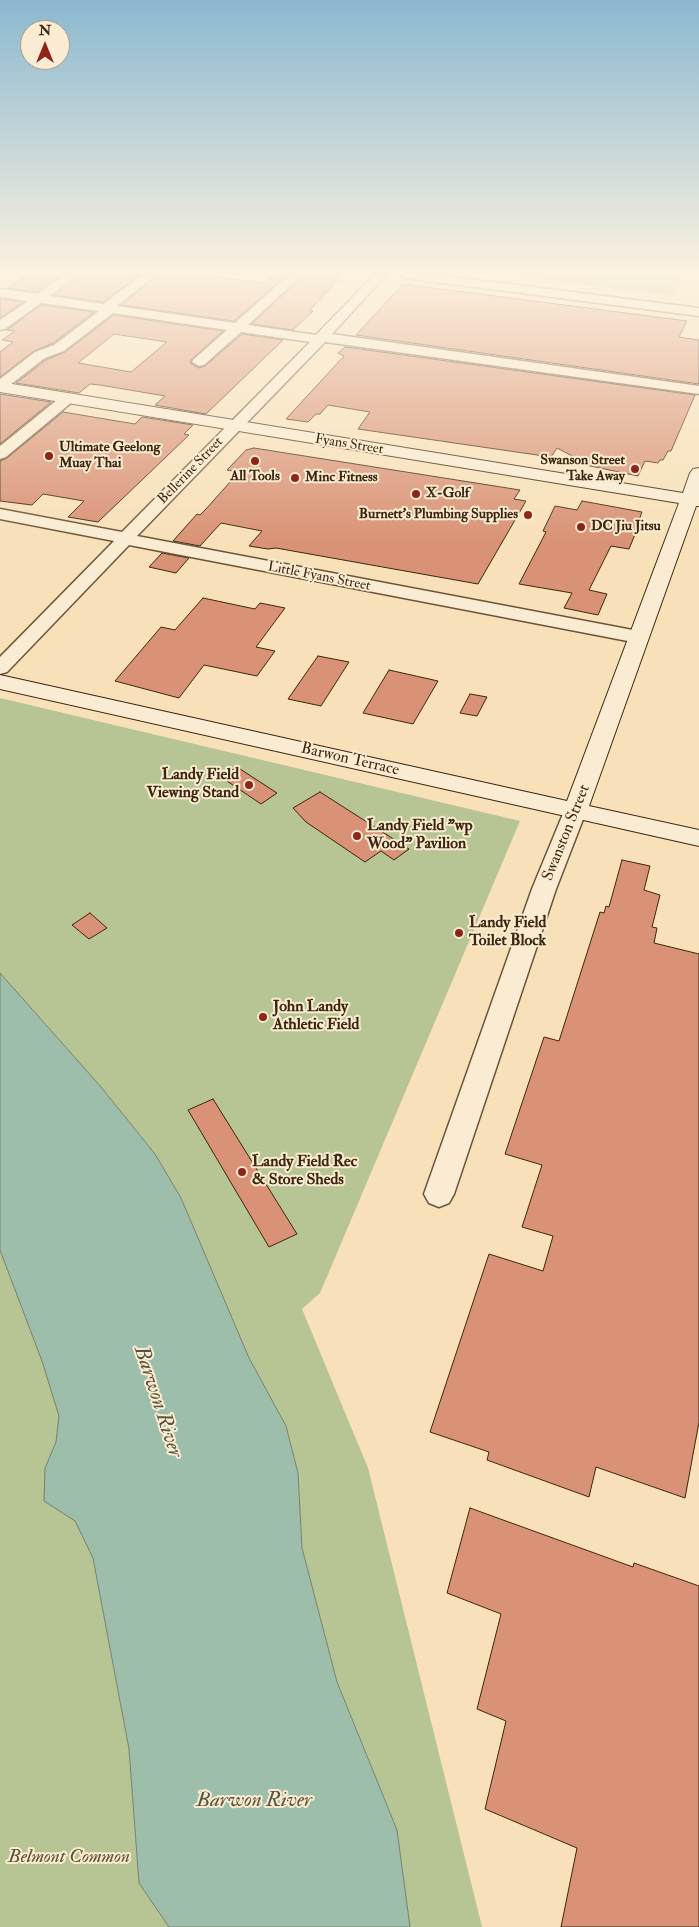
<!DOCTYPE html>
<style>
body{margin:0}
#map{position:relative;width:699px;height:1927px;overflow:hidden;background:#f8e1b9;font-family:"IM FELL Double Pica",serif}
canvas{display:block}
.north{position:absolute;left:20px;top:20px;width:50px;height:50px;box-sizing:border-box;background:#faecd2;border:1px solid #ae9d84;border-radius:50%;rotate:0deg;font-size:14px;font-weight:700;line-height:20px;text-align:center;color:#3c260e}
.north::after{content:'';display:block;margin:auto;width:18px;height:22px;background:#8f2418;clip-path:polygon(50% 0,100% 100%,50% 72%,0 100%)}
</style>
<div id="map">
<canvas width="699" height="1927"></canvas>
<div class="north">N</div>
</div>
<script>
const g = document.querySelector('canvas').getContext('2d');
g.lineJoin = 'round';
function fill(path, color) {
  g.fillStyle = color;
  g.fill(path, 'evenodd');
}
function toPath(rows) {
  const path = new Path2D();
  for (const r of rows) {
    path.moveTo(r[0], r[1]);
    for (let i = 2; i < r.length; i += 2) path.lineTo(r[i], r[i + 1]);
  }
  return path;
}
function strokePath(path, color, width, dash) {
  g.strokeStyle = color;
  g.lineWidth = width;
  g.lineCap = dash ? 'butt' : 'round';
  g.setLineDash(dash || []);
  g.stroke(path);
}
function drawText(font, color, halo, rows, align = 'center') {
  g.font = font + ' "IM FELL Double Pica",serif';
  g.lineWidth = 4;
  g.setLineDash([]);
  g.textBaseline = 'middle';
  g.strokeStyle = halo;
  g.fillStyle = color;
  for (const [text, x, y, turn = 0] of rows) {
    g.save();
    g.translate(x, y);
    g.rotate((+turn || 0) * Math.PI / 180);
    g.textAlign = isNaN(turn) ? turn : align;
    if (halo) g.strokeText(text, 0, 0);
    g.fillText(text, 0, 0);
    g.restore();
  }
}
fill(toPath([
 [494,274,658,274,683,277,674,296],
 [0,698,520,821,320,1293,302,1309,368,1468,482,1927,410,1927,397,1830,337,1682,302,1548,298,1473,286,1426,249,1358,181,1198,155,1154,101,1087,0,973],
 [0,1250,42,1361,60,1416,56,1442,45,1468,75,1521,93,1558,129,1750,139,1882,169,1927,0,1927]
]), '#b7c494');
const water = toPath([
 [0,973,101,1087,155,1154,181,1198,249,1358,286,1426,298,1473,302,1548,337,1682,397,1830,410,1927,169,1927,139,1883,129,1749,93,1558,75,1521,44,1501,45,1468,56,1442,59,1416,42,1361,0,1250,0,973]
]);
fill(water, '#9ebeac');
strokePath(water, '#77816d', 1);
const building = toPath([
 [28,274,37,274,59,277,37,292,7,288,28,274],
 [87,274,112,277,112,274,141,274,103,302,55,295,87,274],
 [159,274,215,274,212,276,264,283,274,274,288,274,234,321,122,305,159,274],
 [305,274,344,274,309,311,313,311,293,330,252,324,305,274],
 [403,284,687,321,679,337,699,340,699,384,356,335,403,284],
 [0,299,23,302,0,318,0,299],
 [41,305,94,312,53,343,34,351,0,377,0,352,13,342,2,340,15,331,7,330,41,305],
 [114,315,223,331,190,361,191,364,199,368,205,366,242,334,283,340,206,414,155,405,165,396,100,385,90,384,79,393,16,383,46,360,65,352,114,315],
 [114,334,167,342,131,372,78,363,114,334],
 [345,347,695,395,671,451,668,451,663,460,660,460,658,463,645,461,638,476,576,463,578,459,557,448,551,457,358,429,370,412,328,405,320,414,316,414,308,422,286,419,344,356,338,353,345,347],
 [0,394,51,402,0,444,0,394],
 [63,412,135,424,142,417,193,425,184,434,189,435,98,522,68,517,84,501,43,494,32,505,0,501,0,461,7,458,63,412],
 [254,448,520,490,514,499,526,501,478,584,276,548,268,549,249,546,262,531,221,523,200,546,173,541,197,514,200,515,206,509,239,472,227,470,246,450,254,448],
 [582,501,642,512,639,520,641,520,629,549,611,546,589,590,607,594,598,615,564,608,572,593,519,584,546,532,543,531,555,506,577,510,582,501],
 [162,553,189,558,176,573,149,567,162,553],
 [203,598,255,609,260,603,285,608,256,647,275,651,257,676,204,665,179,698,115,681,161,627,175,630,203,598],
 [318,656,349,662,321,706,288,699,318,656],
 [389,670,438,681,413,724,363,713,389,670],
 [470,694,487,697,477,716,460,713,470,694],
 [237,767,277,793,261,804,221,777,237,767],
 [320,792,409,849,394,860,381,851,365,862,306,822,293,808,320,792],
 [622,860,650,866,644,890,660,895,652,927,657,928,654,943,699,954,699,1422,685,1498,596,1467,589,1497,487,1460,489,1452,430,1432,489,1254,543,1271,553,1236,522,1227,542,1165,505,1154,544,1037,559,1041,600,912,604,913,606,906,609,907,622,860],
 [90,913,107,928,89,939,72,925,90,913],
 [213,1099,297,1234,269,1247,188,1110,213,1099],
 [470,1508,633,1567,634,1563,699,1586,699,1927,561,1927,577,1848,485,1809,506,1721,477,1709,501,1614,447,1593,470,1508]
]);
fill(building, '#d99275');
strokePath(building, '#3c260e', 1);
const street = toPath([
 [66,274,80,274,50,296,103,304,144,274,157,274,117,306,235,323,290,274,303,274,248,325,316,335,375,274,387,274,332,334,699,386,699,394,325,342,137,536,638,631,645,633,647,637,645,641,638,643,129,545,7,672,0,674,0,657,114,541,0,519,0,509,122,532,310,342,241,332,204,365,199,366,192,362,194,359,227,330,113,313,64,351,45,358,5,389,0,390,0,379,35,352,54,345,99,311,41,303,5,329,0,330,0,320,28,301,0,297,0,289,37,294,66,274],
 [398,274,430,274,699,308,699,316,404,278,398,274],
 [67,395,72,396,74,399,72,402,6,457,0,459,0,446,62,396,67,395],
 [576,802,584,804,587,809,556,889,454,1194,449,1203,439,1207,429,1203,424,1194,532,889,565,809,568,804,576,802]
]);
const secondary = toPath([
 [0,382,683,493,690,473,693,469,699,468,699,506,696,506,589,806,699,830,699,846,0,689,0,675,567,801,679,503,0,392,0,382]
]);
strokePath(street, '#6b5539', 3);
strokePath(secondary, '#3c260e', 2);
fill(street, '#faecd2');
fill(secondary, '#faecd2');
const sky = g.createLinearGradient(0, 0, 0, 543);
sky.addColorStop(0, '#8ab8d0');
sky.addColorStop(0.5, '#fcf2e0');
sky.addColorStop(1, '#fcf2e000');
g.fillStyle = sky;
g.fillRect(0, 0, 699, 543);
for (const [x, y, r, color] of [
 [49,456,5,"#8f2418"],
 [255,461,5,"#8f2418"],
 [635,469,5,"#8f2418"],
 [295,478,5,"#8f2418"],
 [416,494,5,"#8f2418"],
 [528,515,5,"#8f2418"],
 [581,527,5,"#8f2418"],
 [249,785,5,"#8f2418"],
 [357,836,5,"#8f2418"],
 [459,933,5,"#8f2418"],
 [263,1017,5,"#8f2418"],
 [242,1172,5,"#8f2418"]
]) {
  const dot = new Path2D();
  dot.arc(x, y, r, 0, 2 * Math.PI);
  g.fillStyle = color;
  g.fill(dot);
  strokePath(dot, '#faecd2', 2);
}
drawText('14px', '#3c260e', '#faecd2', [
 ["Fyans Street",349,445,9],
 ["Bellerine Street",191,471,-46],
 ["Little Fyans Street",319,577,11]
]);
drawText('bold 14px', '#3c260e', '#faecd2', [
 ["Ultimate Geelong",59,448],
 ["Muay Thai",59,464],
 ["Swanson Street",625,461,"right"],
 ["Take Away",625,477,"right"],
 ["All Tools",255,477,"center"],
 ["Minc Fitness",305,478],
 ["X-Golf",426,494],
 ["Burnett's Plumbing Supplies",518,515,"right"],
 ["DC Jiu Jitsu",591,527]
], 'left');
drawText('16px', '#3c260e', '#faecd2', [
 ["Barwon Terrace",350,760,13],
 ["Swanston Street",567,833,-68]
]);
drawText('bold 16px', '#3c260e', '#faecd2', [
 ["Landy Field",239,776,"right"],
 ["Viewing Stand",239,794,"right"],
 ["Landy Field \"wp",367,827],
 ["Wood\" Pavilion",367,845],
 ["Landy Field",469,924],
 ["Toilet Block",469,942],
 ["John Landy",273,1008],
 ["Athletic Field",273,1026],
 ["Landy Field Rec",252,1163],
 ["& Store Sheds",252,1181]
], 'left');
drawText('italic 19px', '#5b4e30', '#faecd2', [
 ["Belmont Common",69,1858]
]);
drawText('italic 21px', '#59543d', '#faecd2', [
 ["Barwon River",157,1402,72],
 ["Barwon River",254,1801]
]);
</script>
